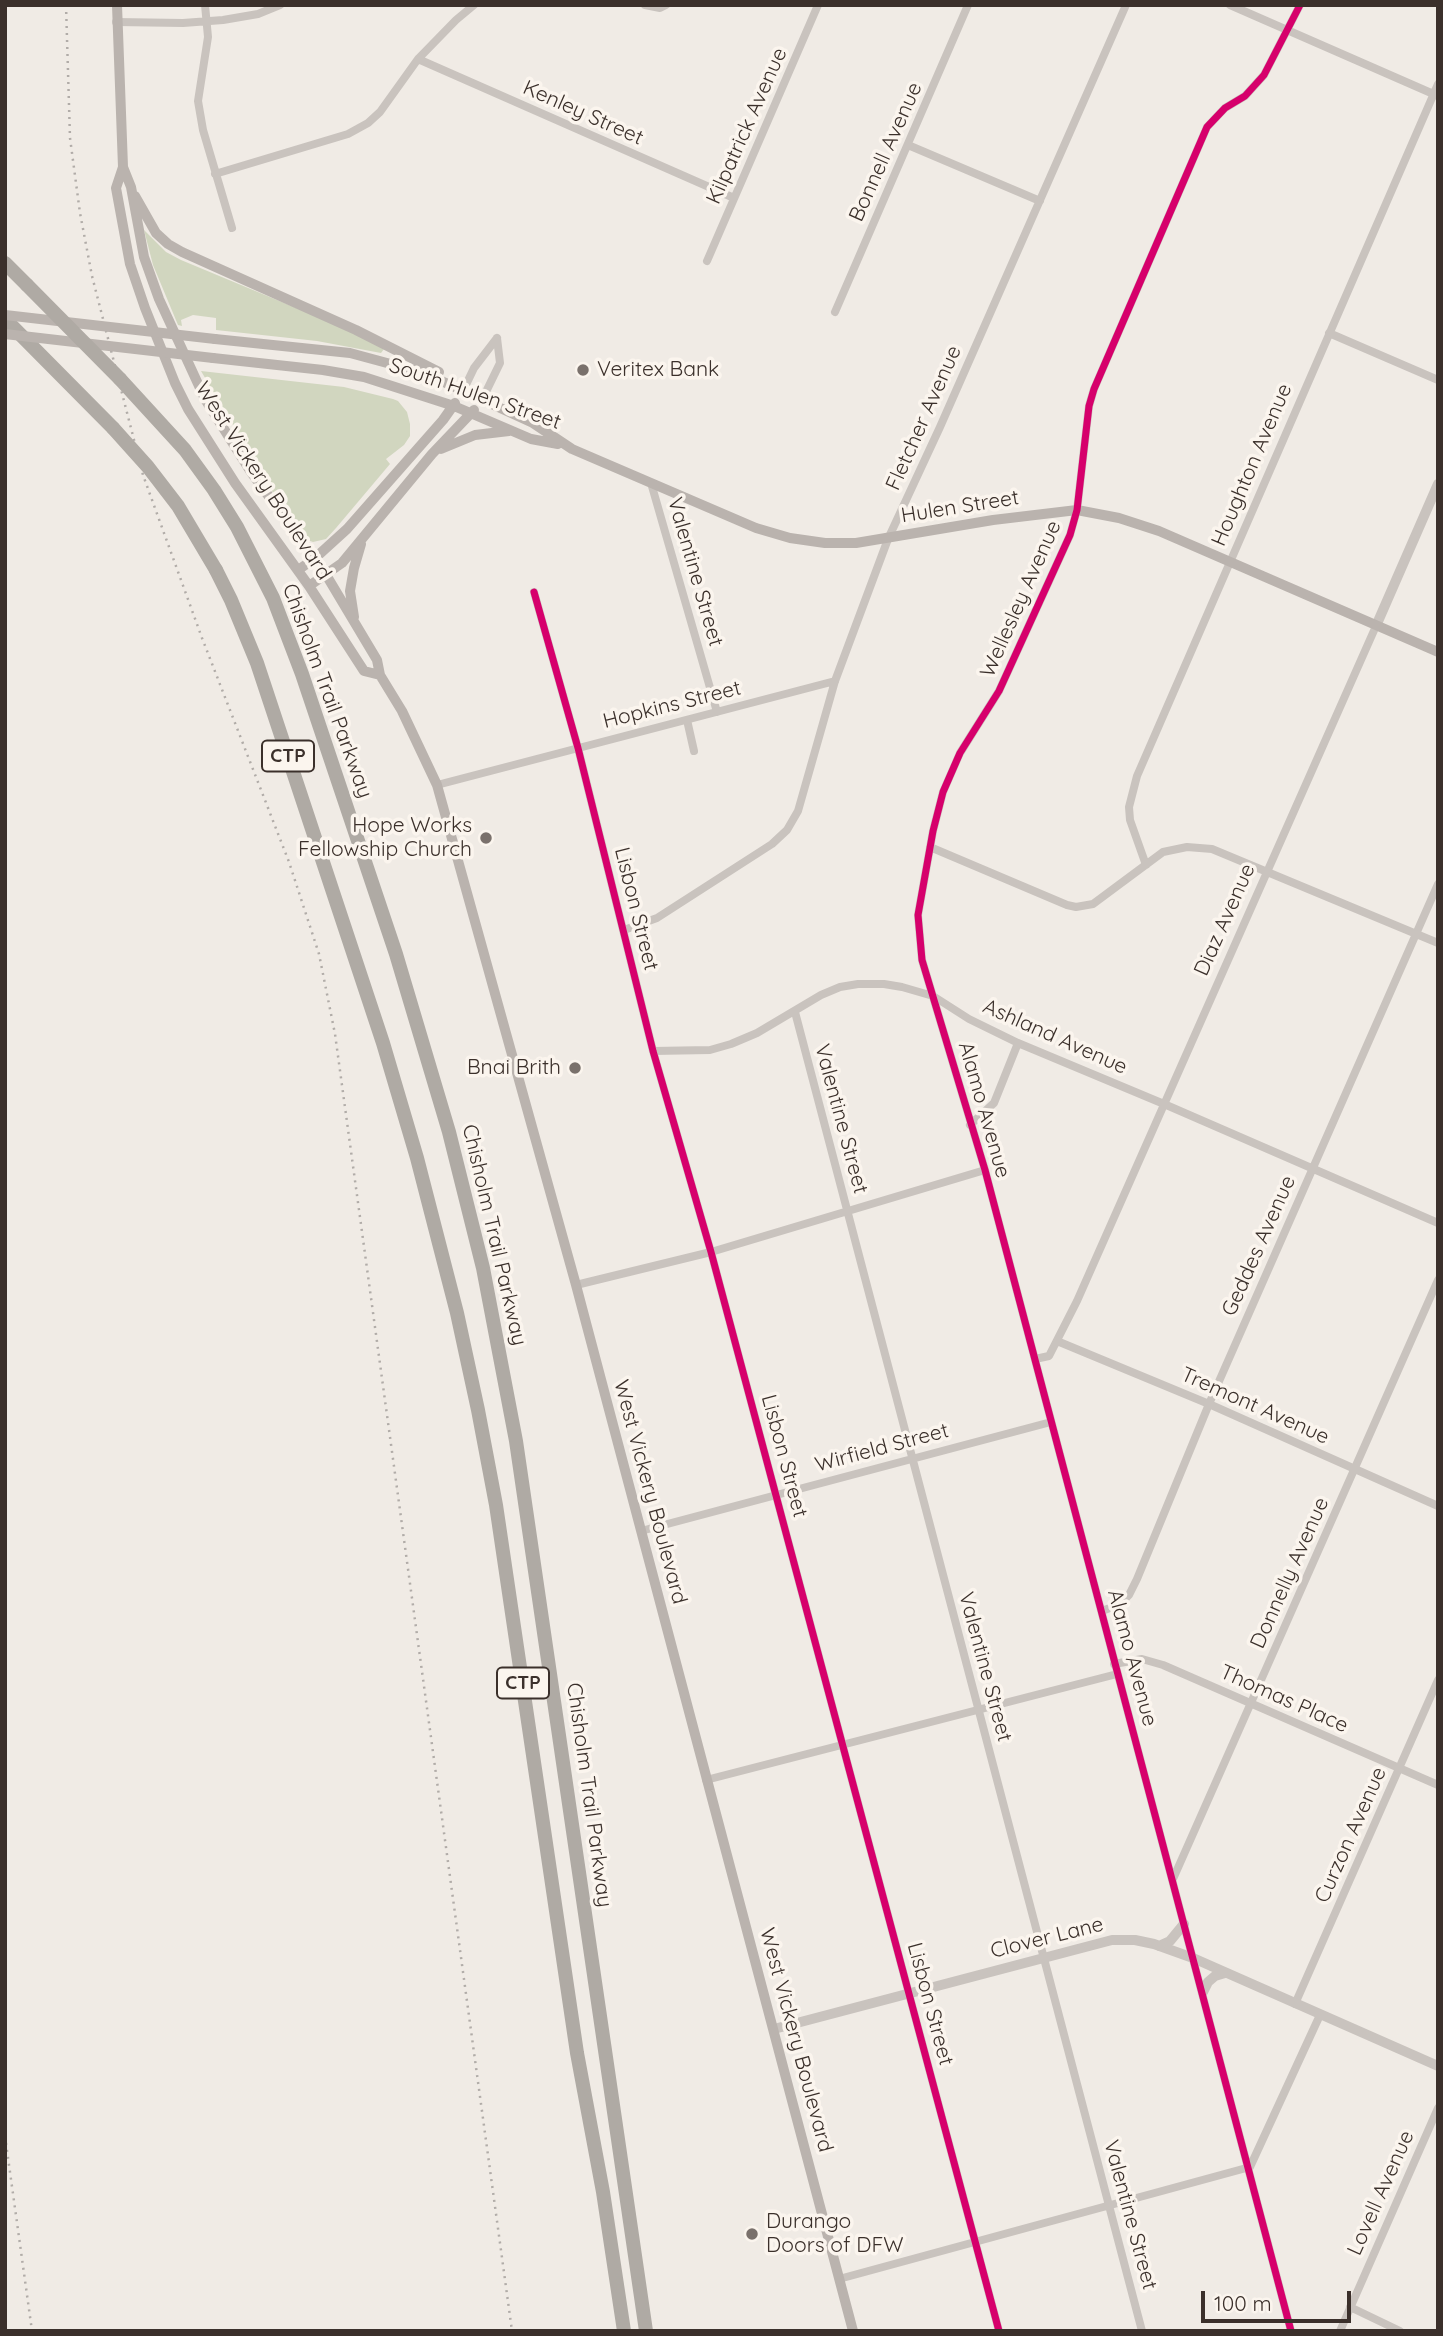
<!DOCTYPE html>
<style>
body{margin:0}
#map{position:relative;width:1443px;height:2336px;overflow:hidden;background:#f0ebe5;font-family:Quicksand,sans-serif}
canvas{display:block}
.frame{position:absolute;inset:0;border:7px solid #3b302b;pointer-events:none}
.scale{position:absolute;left:1201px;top:2291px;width:150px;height:32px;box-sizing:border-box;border:4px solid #3b302b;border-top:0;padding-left:9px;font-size:21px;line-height:24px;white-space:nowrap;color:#3b302b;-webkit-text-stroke:5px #fbf5ee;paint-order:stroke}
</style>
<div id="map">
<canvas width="1443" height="2336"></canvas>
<div class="frame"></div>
<div class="scale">100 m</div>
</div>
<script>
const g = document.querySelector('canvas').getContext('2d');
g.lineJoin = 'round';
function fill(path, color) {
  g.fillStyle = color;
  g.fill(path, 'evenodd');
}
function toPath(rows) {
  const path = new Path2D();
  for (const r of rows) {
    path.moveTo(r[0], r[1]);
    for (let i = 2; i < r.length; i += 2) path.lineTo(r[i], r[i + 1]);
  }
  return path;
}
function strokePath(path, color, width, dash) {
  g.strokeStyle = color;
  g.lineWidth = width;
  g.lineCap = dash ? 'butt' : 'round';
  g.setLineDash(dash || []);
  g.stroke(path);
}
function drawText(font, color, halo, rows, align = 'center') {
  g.font = font + ' Quicksand,sans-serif';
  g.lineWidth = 7;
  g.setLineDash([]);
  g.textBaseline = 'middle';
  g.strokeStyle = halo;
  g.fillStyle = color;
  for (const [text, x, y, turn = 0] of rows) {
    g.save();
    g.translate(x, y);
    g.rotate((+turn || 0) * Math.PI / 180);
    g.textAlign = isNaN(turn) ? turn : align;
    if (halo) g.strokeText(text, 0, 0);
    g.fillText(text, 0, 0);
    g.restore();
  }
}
fill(toPath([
 [144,230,166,252,181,260,349,330,384,349,381,353,317,341,216,330,216,318,193,315,181,320,182,326,178,325,153,265],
 [201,371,344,387,393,399,398,401,407,412,410,424,410,436,404,445,386,459,390,464,336,528,326,539,313,542,305,539,276,498]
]), '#d1d6bf');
strokePath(toPath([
 [205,5,208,37,198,101,203,130,232,228],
 [645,5,660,8,666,5],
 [1230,5,1438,96],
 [116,22,183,23,223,20,258,14,280,5],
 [418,59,734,198],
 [908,145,1040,201],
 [215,174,348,134,368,123,380,112,418,59,456,20,474,5],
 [707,261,818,5],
 [835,312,968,5],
 [1329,333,1438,380],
 [463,391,474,368,497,338],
 [482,400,500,363,497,338],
 [651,483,717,712],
 [534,592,578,748,653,1051,711,1252,999,2331],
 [687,720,694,751],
 [437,785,835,681],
 [930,847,1067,905,1076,907,1093,904,1163,852,1187,847,1212,849,1438,943],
 [1146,865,1130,820,1129,807,1137,776,1438,84],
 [624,930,657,918,772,844,787,830,798,811,835,681,888,539,940,427,1126,5],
 [795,1012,1142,2331],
 [653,1051,710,1050,731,1044,757,1033,821,995,840,987,858,984,884,984,902,987,933,996,969,1019,1018,1043,1164,1104,1438,1223],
 [970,1125,994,1103,1018,1043],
 [576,1285,711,1252,985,1170],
 [1057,1341,1209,1404,1438,1506],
 [1035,1359,1049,1356,1077,1301,1376,626],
 [641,1531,1051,1422],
 [1102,1611,1120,1604,1129,1595,1137,1579,1209,1404,1438,884],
 [1114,1664,1142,1659,1163,1665,1438,1785],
 [706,1780,1117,1674],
 [1173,1879,1438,1280],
 [1295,2004,1438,1680],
 [839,2279,1250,2167,1320,2015],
 [1350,2307,1400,2331],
 [1291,2331,985,1170,922,960,918,915,933,831,943,792,960,753,999,691,1070,535,1077,510,1089,406,1094,389,1207,127,1225,108,1245,96,1264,75,1300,5],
 [1340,2331,1438,2108]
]), '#c9c3be', 8);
strokePath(toPath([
 [1376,626,1438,484],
 [1159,1946,1170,1941,1184,1924],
 [1203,1992,1208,1982,1215,1976,1225,1973],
 [774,2029,1112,1940,1135,1940,1154,1944,1193,1958,1438,2066]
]), '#c9c3be', 10);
strokePath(toPath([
 [117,5,123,167,131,187,144,257,159,299,205,399,251,472,325,573,377,660,380,675,402,711,437,785,576,1285,853,2331],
 [123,167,116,188,130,264,145,308,175,383,188,409,235,483,309,586,364,671,380,675],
 [135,196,156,233,168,244,182,252,356,330,439,372],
 [215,339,350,353,424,373,533,423,572,449,756,528,790,538,825,543,856,543,993,520,1077,510,1119,518,1159,531,1438,652],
 [213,358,323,370,364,377,454,406,531,439,558,444],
 [441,449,475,435,509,431],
 [298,570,314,559,347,529,443,420,455,403],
 [309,586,342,563,432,454,474,410],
 [354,617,350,591,354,568,361,544]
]), '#bab3ae', 10);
strokePath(toPath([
 [5,263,27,285],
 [5,319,113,428],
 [120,379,185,450,214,490,237,527,273,598,302,674,396,954,449,1132,483,1268,516,1441,646,2331],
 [216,570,231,600,257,663,383,1043,417,1158,457,1313,478,1410,496,1505,577,2053,603,2192,624,2331]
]), '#afaaa4', 14);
strokePath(toPath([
 [66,5,70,138,80,213,92,276,143,475,202,638,289,862,319,954,335,1034,512,2331],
 [5,2136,32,2331]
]), '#b1aca8', 2.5, [2, 5]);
strokePath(toPath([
 [5,315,215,339],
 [5,334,213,358]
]), '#bab3ae', 10);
strokePath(toPath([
 [27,285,120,379],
 [113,428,148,467,178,506,216,570]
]), '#afaaa4', 14);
strokePath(toPath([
 [534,592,578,748,653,1051,711,1252,999,2331],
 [1291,2331,985,1170,922,960,918,915,933,831,943,792,960,753,999,691,1070,535,1077,510,1089,406,1094,389,1207,127,1225,108,1245,96,1264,75,1300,5]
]), '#d6006c', 7);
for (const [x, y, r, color] of [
 [583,370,7,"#7a716c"],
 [486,838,7,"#7a716c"],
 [575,1068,7,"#7a716c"],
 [752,2234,7,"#7a716c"]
]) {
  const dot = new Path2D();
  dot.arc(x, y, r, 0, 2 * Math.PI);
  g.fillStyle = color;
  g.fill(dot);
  strokePath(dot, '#fbf5ee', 2.5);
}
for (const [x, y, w] of [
 [288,756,52],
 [523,1683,52]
]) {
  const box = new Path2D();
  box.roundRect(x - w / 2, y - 15.5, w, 31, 5);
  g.fillStyle = '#fbf5ee';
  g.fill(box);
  strokePath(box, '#3b302b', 2);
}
drawText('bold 19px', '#3b302b', null, [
 ["CTP",288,756],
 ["CTP",523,1683]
]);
drawText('21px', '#3b302b', '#fbf5ee', [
 ["Kenley Street",583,113,24],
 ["Kilpatrick Avenue",747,126,-66],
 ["Bonnell Avenue",886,152,-66],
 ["South Hulen Street",475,394,19],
 ["Fletcher Avenue",924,418,-66],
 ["Houghton Avenue",1252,465,-67],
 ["West Vickery Boulevard",263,481,57],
 ["Hulen Street",960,507,-9],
 ["Valentine Street",695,572,74],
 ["Wellesley Avenue",1021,599,-66],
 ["Chisholm Trail Parkway",327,691,70],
 ["Hopkins Street",672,705,-14],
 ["Lisbon Street",636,909,76],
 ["Diaz Avenue",1225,920,-66],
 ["Ashland Avenue",1055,1037,24],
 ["Alamo Avenue",984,1110,74],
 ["Valentine Street",841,1119,75],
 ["Chisholm Trail Parkway",494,1235,77],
 ["Geddes Avenue",1259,1246,-66],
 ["Tremont Avenue",1255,1406,24],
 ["Wirfield Street",882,1448,-15],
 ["Lisbon Street",784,1456,75],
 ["West Vickery Boulevard",650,1492,75],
 ["Donnelly Avenue",1290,1573,-66],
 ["Alamo Avenue",1132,1658,75],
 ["Valentine Street",985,1667,75],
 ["Thomas Place",1284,1699,24],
 ["Chisholm Trail Parkway",589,1795,82],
 ["Curzon Avenue",1351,1835,-66],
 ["Clover Lane",1047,1938,-14],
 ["Lisbon Street",930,2004,75],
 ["West Vickery Boulevard",796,2040,75],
 ["Lovell Avenue",1381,2193,-66],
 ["Valentine Street",1130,2215,75]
]);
drawText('21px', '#3b302b', '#fbf5ee', [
 ["Veritex Bank",597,370],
 ["Hope Works",472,826,"right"],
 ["Fellowship Church",472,850,"right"],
 ["Bnai Brith",561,1068,"right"],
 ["Durango",766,2222],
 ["Doors of DFW",766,2246]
], 'left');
</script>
